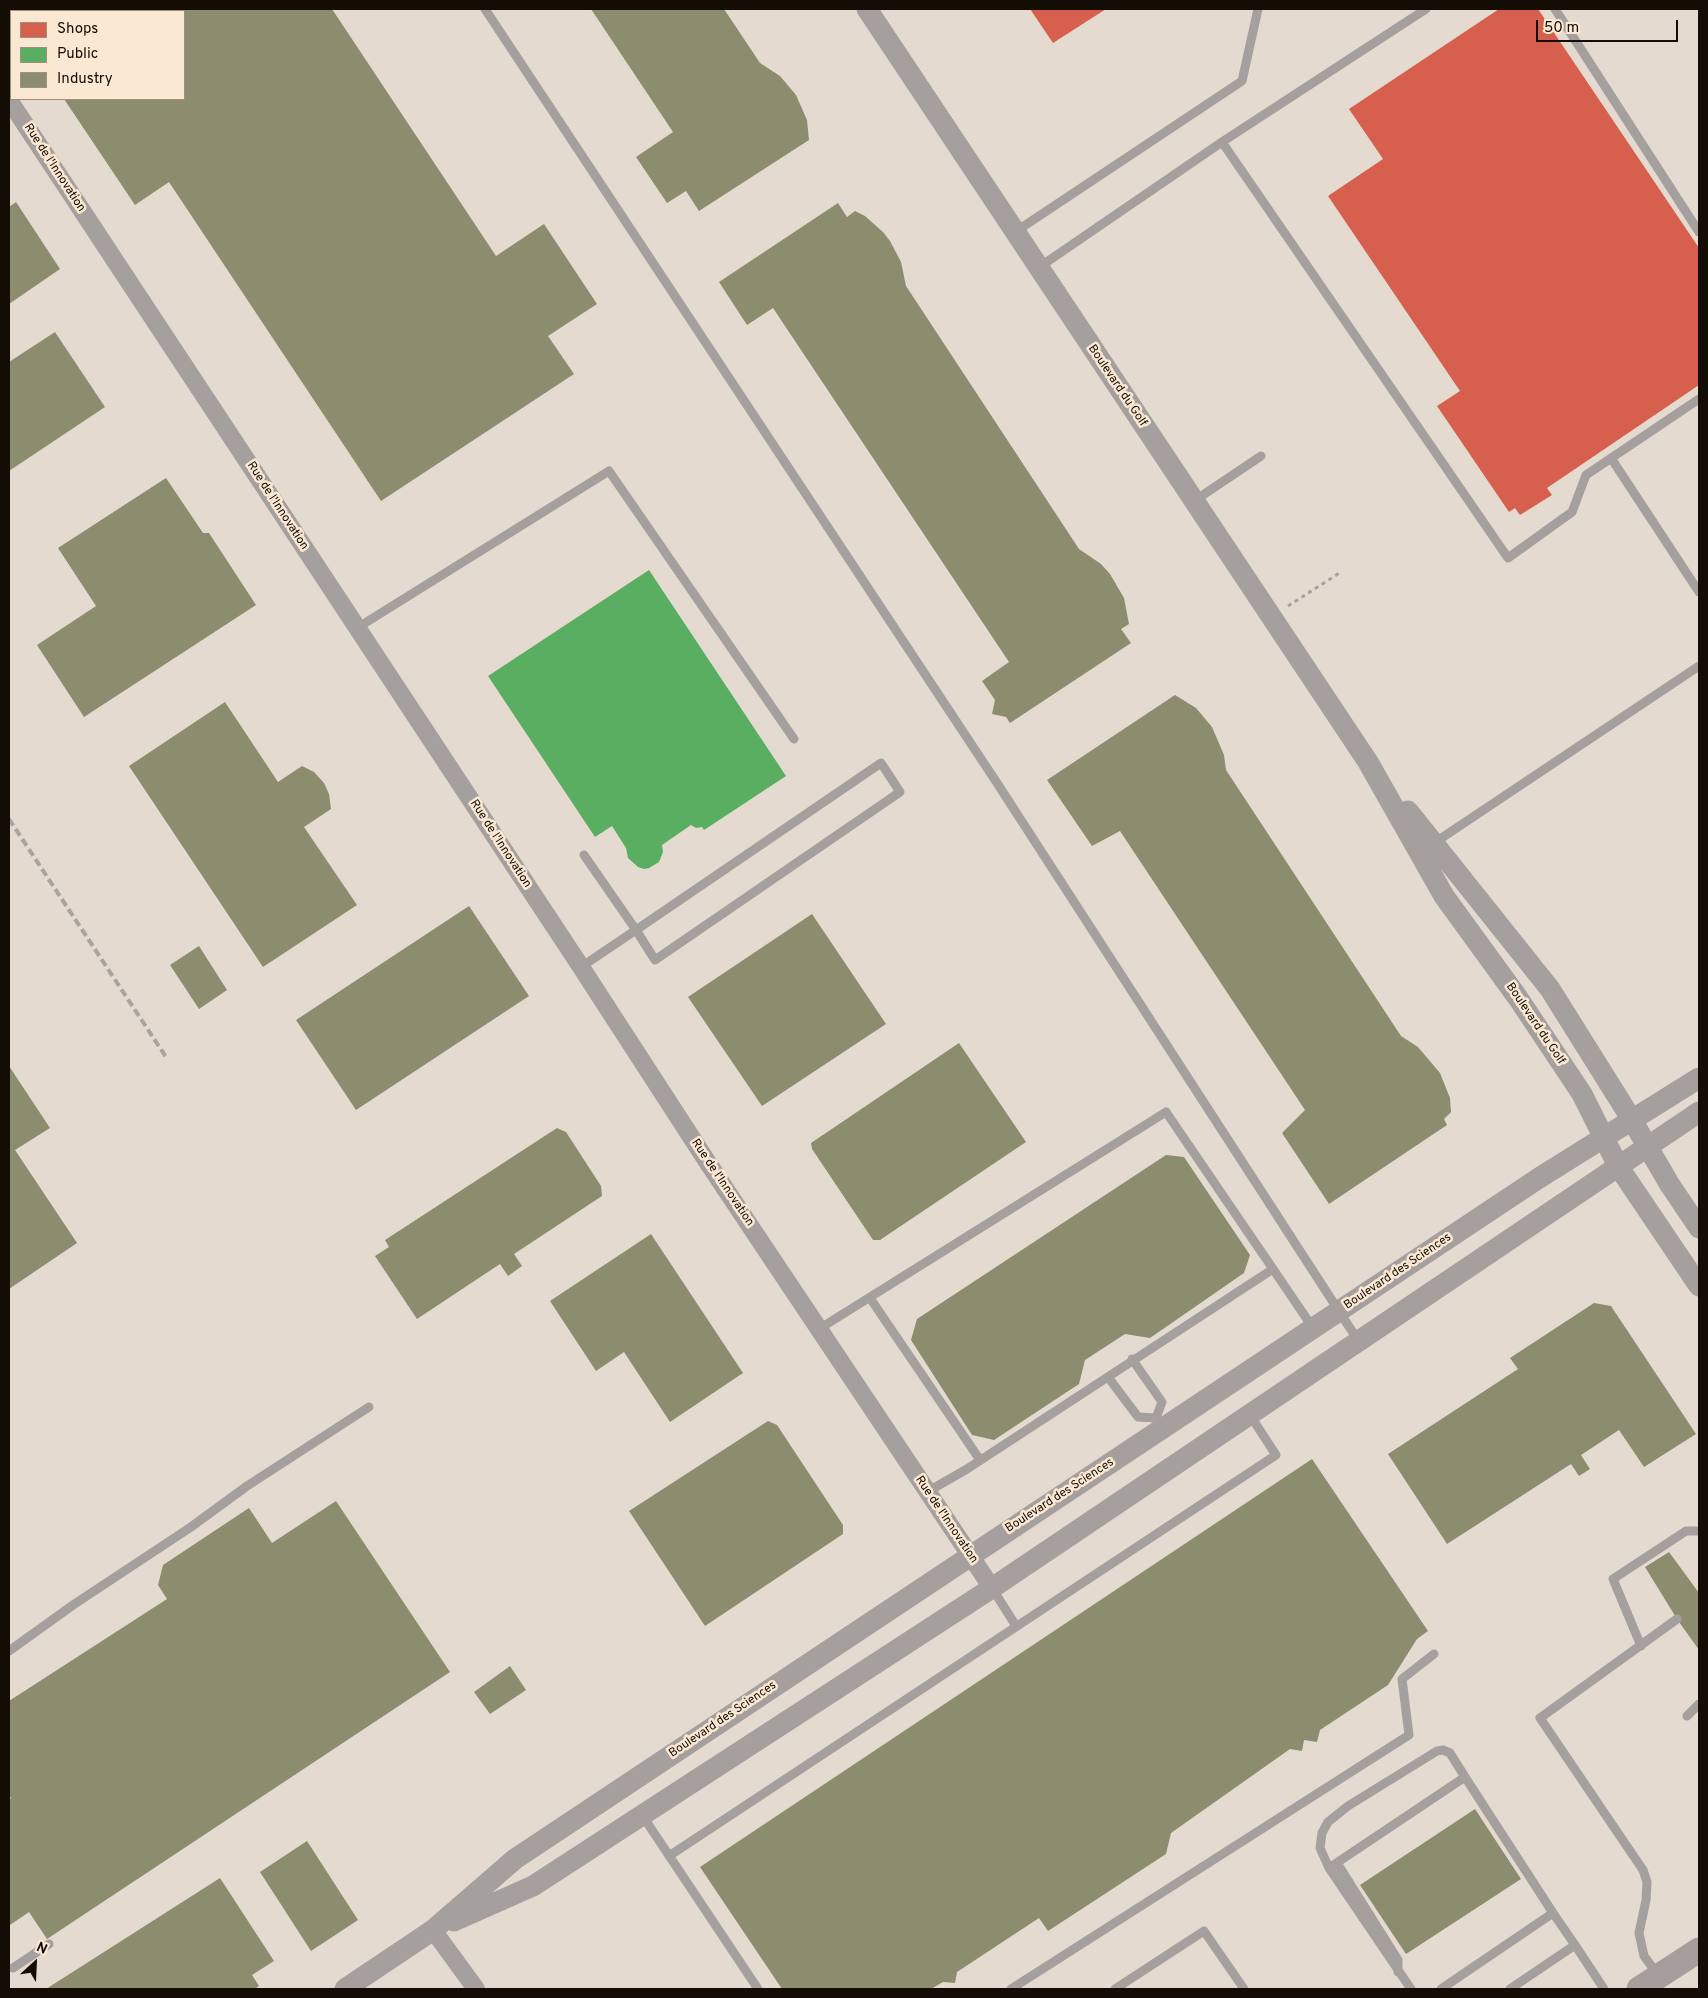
<!DOCTYPE html>
<style>
body{margin:0}
#map{position:relative;width:1708px;height:1998px;overflow:hidden;background:#e5dacf;font-family:Overpass,sans-serif}
canvas{display:block}
.frame{position:absolute;inset:0;border:10px solid #130d06;pointer-events:none}
.legend{position:absolute;left:10px;top:10px;width:175px;height:90px;box-sizing:border-box;background:#fbe8d3;border:1px solid #9e9081;margin:0;padding:6px 9px;list-style:none;font-size:15px;color:#130d06}
.legend li{display:flex;align-items:center;gap:10px;height:25px}
.legend b{width:25px;border:1px solid #9e9081}
.north{position:absolute;left:10px;top:1938px;width:50px;height:50px;-webkit-text-stroke:4px #fbe8d3;paint-order:stroke;rotate:25deg;font-size:14px;font-weight:700;line-height:20px;text-align:center;color:#130d06}
.north::after{content:'';display:block;margin:auto;width:18px;height:22px;background:#130d06;clip-path:polygon(50% 0,100% 100%,50% 72%,0 100%)}
.scale{position:absolute;left:1536px;top:20px;width:142px;height:22px;box-sizing:border-box;border:2px solid #130d06;border-top:0;padding-left:6px;font-size:15px;line-height:18px;white-space:nowrap;color:#130d06;-webkit-text-stroke:4px #fbe8d3;paint-order:stroke}
</style>
<div id="map">
<canvas width="1708" height="1998"></canvas>
<div class="frame"></div>
<ul class="legend">
<li><b style="height:14px;background:#d6604d"></b>Shops</li>
<li><b style="height:14px;background:#5aae61"></b>Public</li>
<li><b style="height:14px;background:#8c8c6e"></b>Industry</li>
</ul>
<div class="north">N</div>
<div class="scale">50 m</div>
</div>
<script>
const g = document.querySelector('canvas').getContext('2d');
g.lineJoin = 'round';
function fill(path, color) {
  g.fillStyle = color;
  g.fill(path, 'evenodd');
}
function toPath(rows) {
  const path = new Path2D();
  for (const r of rows) {
    path.moveTo(r[0], r[1]);
    for (let i = 2; i < r.length; i += 2) path.lineTo(r[i], r[i + 1]);
  }
  return path;
}
function strokePath(path, color, width, dash) {
  g.strokeStyle = color;
  g.lineWidth = width;
  g.lineCap = dash ? 'butt' : 'round';
  g.setLineDash(dash || []);
  g.stroke(path);
}
function drawText(font, color, halo, rows, align = 'center') {
  g.font = font + ' Overpass,sans-serif';
  g.lineWidth = 5;
  g.setLineDash([]);
  g.textBaseline = 'middle';
  g.strokeStyle = halo;
  g.fillStyle = color;
  for (const [text, x, y, turn = 0] of rows) {
    g.save();
    g.translate(x, y);
    g.rotate((+turn || 0) * Math.PI / 180);
    g.textAlign = isNaN(turn) ? turn : align;
    if (halo) g.strokeText(text, 0, 0);
    g.fillText(text, 0, 0);
    g.restore();
  }
}
fill(toPath([
 [1030,9,1106,9,1053,43],
 [1499,9,1538,9,1699,248,1699,385,1547,488,1552,495,1520,515,1515,508,1509,512,1437,406,1460,391,1328,196,1383,159,1349,109]
]), '#d6604d');
fill(toPath([
 [649,570,786,776,704,830,702,827,696,828,691,825,662,845,663,852,659,862,649,868,644,869,638,867,628,858,626,848,612,826,595,837,488,676]
]), '#5aae61');
fill(toPath([
 [19,9,332,9,496,256,544,224,597,304,548,336,574,374,381,501,169,182,135,205,64,99,184,99,184,11,15,11],
 [591,9,724,9,760,63,780,76,796,95,807,120,809,140,699,211,686,191,667,203,636,157,673,132],
 [16,202,60,269,9,304,9,207],
 [838,203,847,217,855,211,865,216,883,232,890,241,901,262,906,286,1079,549,1101,564,1110,574,1124,598,1129,624,1121,629,1131,643,1010,723,1006,717,992,714,995,700,982,681,1009,662,773,308,747,325,719,282],
 [55,332,105,407,9,471,9,362],
 [166,478,203,533,209,533,256,605,84,717,37,645,96,606,58,548],
 [1175,695,1196,708,1212,727,1224,755,1226,770,1401,1036,1418,1047,1440,1073,1450,1098,1451,1112,1444,1119,1447,1125,1329,1204,1282,1133,1305,1110,1120,831,1092,846,1047,780],
 [225,702,278,782,302,766,314,772,324,783,329,794,331,809,304,827,357,905,263,967,129,766],
 [469,906,529,996,356,1110,296,1020],
 [812,914,886,1024,762,1106,688,997],
 [199,946,227,990,199,1009,170,965],
 [959,1043,1026,1142,880,1240,873,1240,812,1149,811,1143],
 [9,1066,50,1128,15,1150,77,1243,9,1289],
 [557,1128,566,1132,601,1186,602,1196,514,1254,522,1266,508,1276,500,1264,417,1319,375,1256,389,1247,385,1240],
 [1166,1155,1184,1157,1250,1255,1244,1273,1150,1338,1125,1334,1085,1360,1079,1384,994,1440,972,1435,911,1340,917,1319],
 [651,1234,743,1373,670,1422,624,1352,596,1371,550,1301],
 [1594,1303,1611,1306,1696,1434,1644,1467,1619,1430,1581,1455,1590,1469,1579,1476,1571,1464,1447,1544,1388,1454,1518,1369,1510,1358],
 [768,1421,777,1425,843,1525,843,1534,705,1626,629,1511],
 [1312,1459,1428,1631,1417,1639,1388,1685,1320,1730,1317,1742,1304,1740,1302,1751,1290,1749,1171,1833,1166,1854,1048,1931,1039,1918,957,1972,955,1983,943,1982,931,1989,782,1989,700,1867],
 [336,1501,450,1672,47,1939,29,1912,10,1925,9,1922,9,1800,11,1798,9,1795,9,1701,167,1599,158,1585,163,1565,249,1508,272,1543],
 [1669,1552,1699,1593,1699,1650,1677,1619,1645,1567],
 [510,1666,526,1690,490,1714,474,1692],
 [1475,1809,1521,1879,1406,1954,1360,1885],
 [307,1841,358,1920,311,1951,260,1872],
 [220,1878,274,1961,252,1975,259,1986,255,1989,46,1989]
]), '#8c8c6e');
strokePath(toPath([
 [1288,606,1341,572]
]), '#a7a19d', 3, [4, 4]);
strokePath(toPath([
 [485,9,997,783,1359,1342],
 [1555,9,1699,232],
 [1222,142,1426,9],
 [1015,232,1242,81,1258,9],
 [1038,268,1222,142,1508,558,1572,512,1586,475,1699,399],
 [1611,458,1699,592],
 [1194,501,1261,456],
 [357,628,609,471,794,739],
 [1434,843,1699,666],
 [581,967,636,930,881,763,900,792,655,960,636,930,584,855],
 [870,1298,980,1460],
 [819,1329,1166,1112,1273,1269],
 [1132,1359,1162,1402,1156,1418],
 [1108,1377,1138,1417,1156,1418],
 [927,1492,967,1469,1273,1269,1313,1328],
 [992,1588,1016,1626],
 [1641,1646,1613,1579,1686,1531,1699,1531],
 [9,1651,73,1605,191,1527,247,1486,369,1407],
 [1687,1716,1699,1704],
 [642,1815,758,1989],
 [669,1856,1276,1455,1250,1415],
 [1337,1863,1398,1960,1398,1972],
 [1329,1868,1320,1848,1322,1833,1328,1822,1348,1806,1437,1751,1443,1750,1450,1753,1465,1777],
 [13,1968,49,1944],
 [1658,1975,1644,1956,1639,1933,1646,1900,1647,1882,1643,1870,1540,1718,1677,1619],
 [1011,1989,1409,1735,1402,1679,1434,1654],
 [1115,1989,1204,1931,1244,1989],
 [1411,1989,1329,1868,1465,1777,1553,1913],
 [1441,1989,1553,1913,1575,1945],
 [1510,1989,1575,1945,1604,1989]
]), '#a59f9e', 9);
strokePath(toPath([
 [9,100,581,967,708,1163,992,1588],
 [433,1930,476,1989]
]), '#a59f9e', 18);
strokePath(toPath([
 [867,9,1368,762,1444,896,1518,998,1582,1094,1618,1166,1699,1286],
 [1408,811,1550,989,1632,1120,1670,1185,1699,1228],
 [454,1921,533,1886,992,1588,1699,1112],
 [345,1989,433,1930,515,1859,1539,1178,1699,1078]
]), '#a59f9e', 21);
strokePath(toPath([
 [1639,1989,1699,1950]
]), '#a59e9c', 25);
strokePath(toPath([
 [9,819,166,1057]
]), '#aaa49f', 4, [8, 4]);
drawText('12px', '#130d06', '#fbe8d3', [
 ["Rue de l'Innovation",54,168,57],
 ["Boulevard du Golf",1117,386,56],
 ["Rue de l'Innovation",277,506,57],
 ["Rue de l'Innovation",500,844,57],
 ["Boulevard du Golf",1535,1024,56],
 ["Rue de l'Innovation",722,1183,56],
 ["Boulevard des Sciences",1398,1272,-34],
 ["Boulevard des Sciences",1060,1496,-33],
 ["Rue de l'Innovation",946,1520,56],
 ["Boulevard des Sciences",723,1720,-34]
]);
</script>
